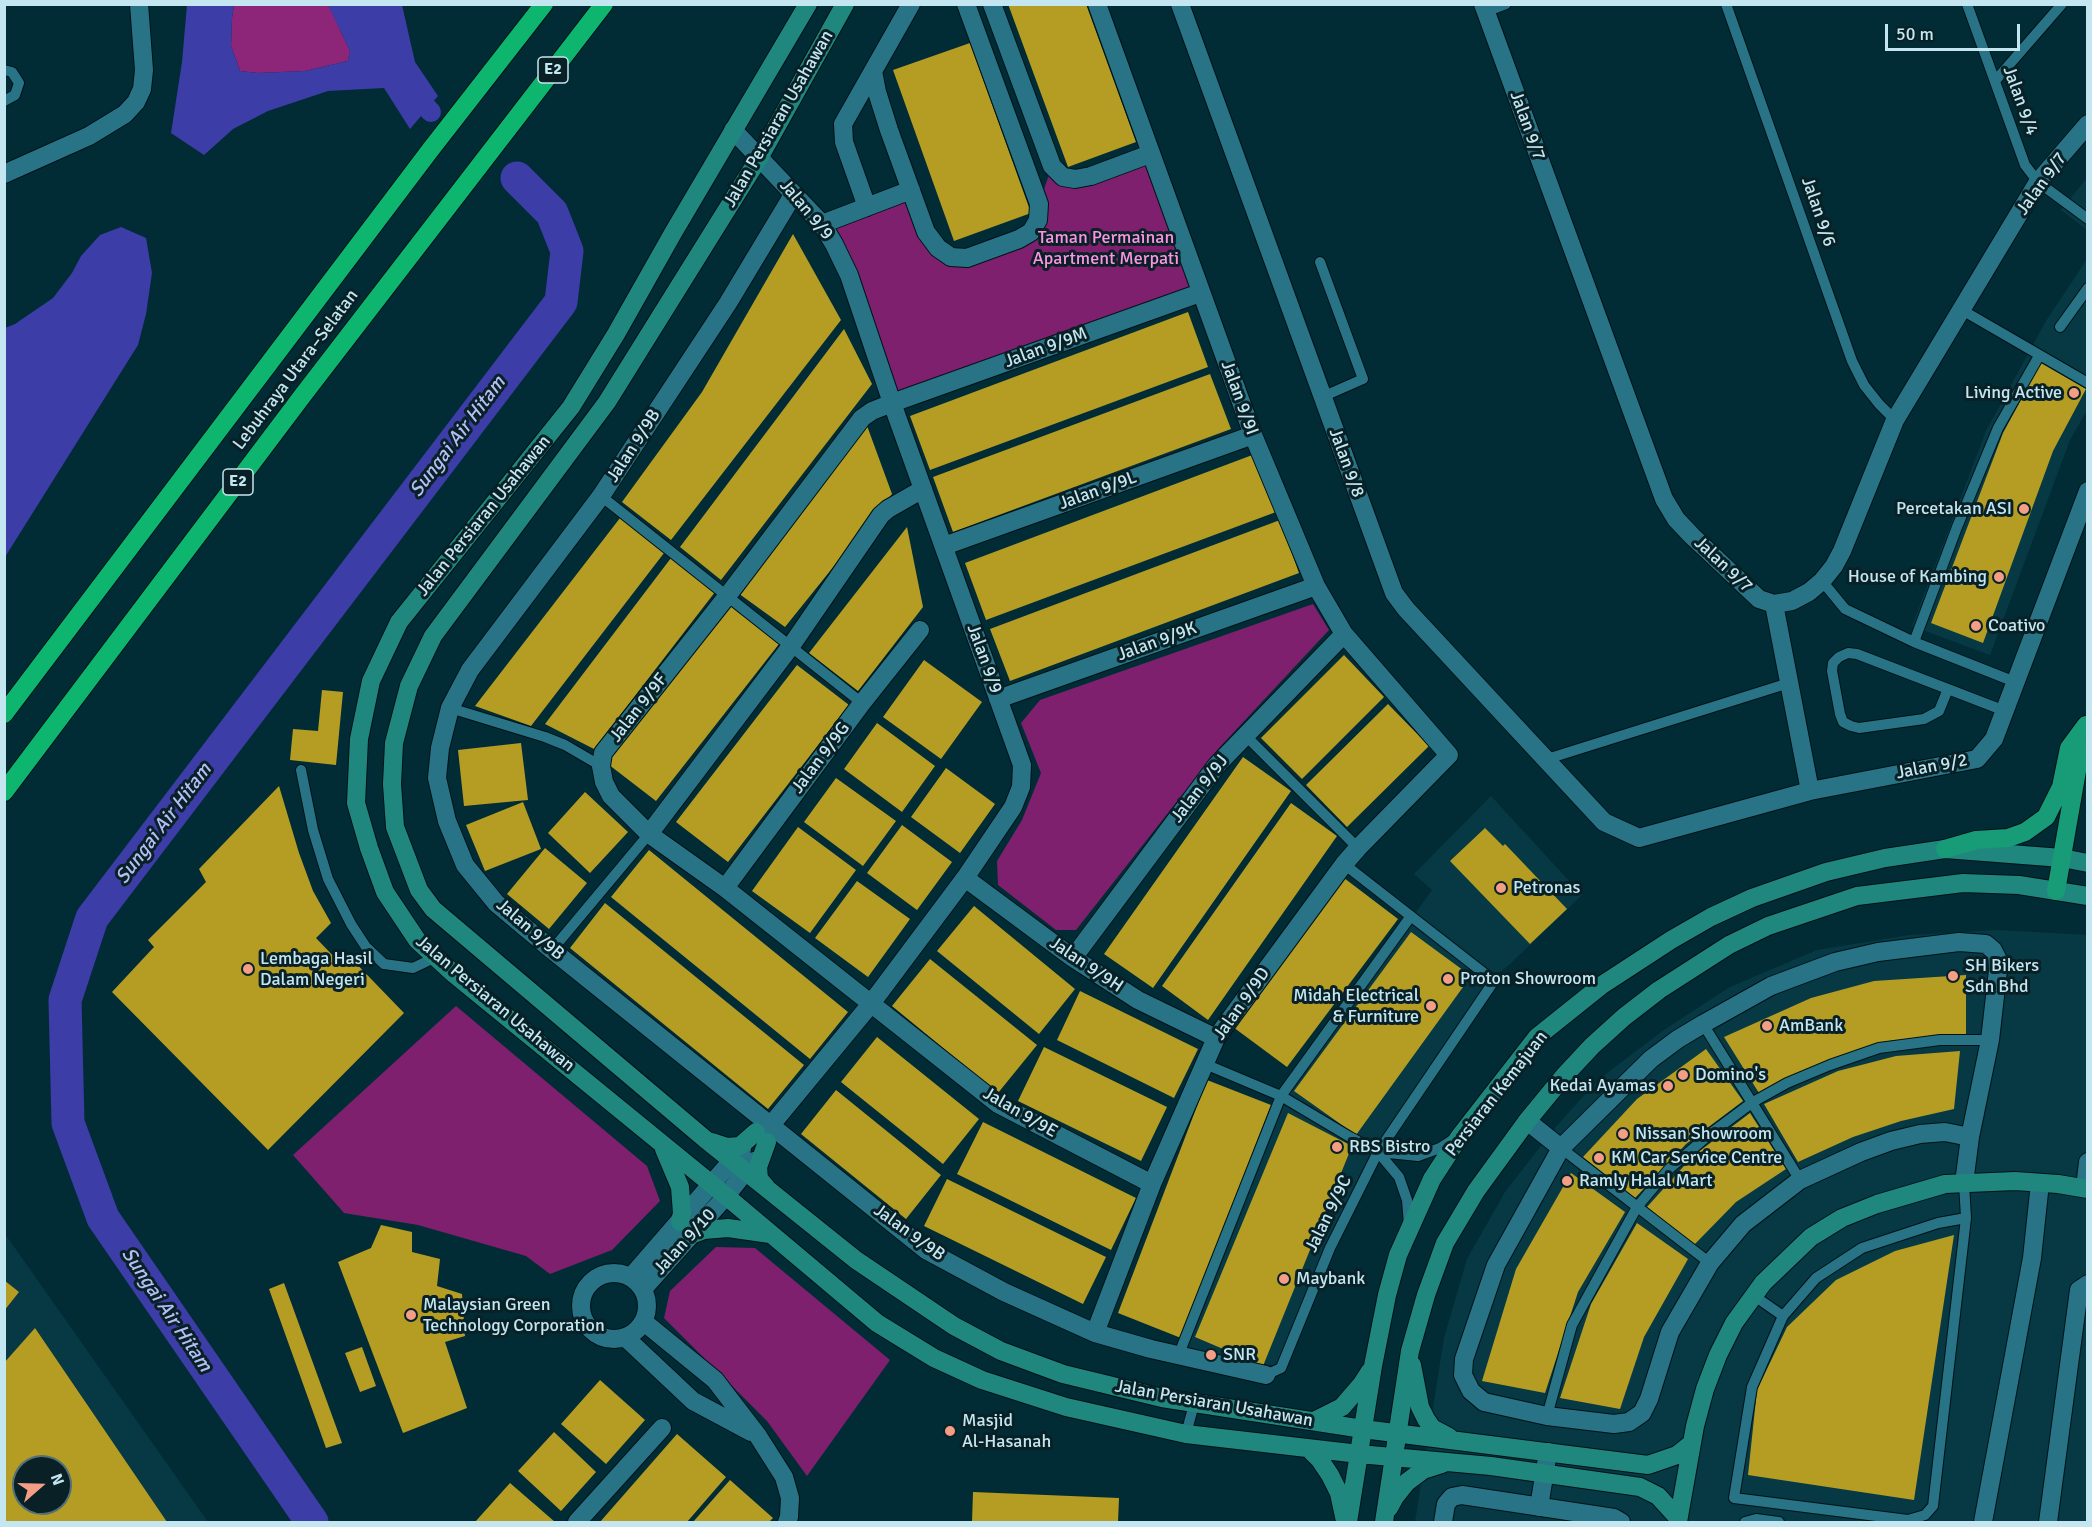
<!DOCTYPE html>
<meta charset="utf-8">
<style>
body{margin:0}
#map{position:relative;width:2092px;height:1527px;overflow:hidden;background:#022c35;font-family:Signika,sans-serif}
canvas{display:block}
.frame{position:absolute;inset:0;border:6px solid #c3e6f0;pointer-events:none}
.north{position:absolute;left:12px;top:1455px;width:60px;height:60px;box-sizing:border-box;background:#092126;border:2px solid #537077;border-radius:50%;rotate:70deg;font-size:16px;font-weight:700;line-height:24px;text-align:center;color:#c3e6f0}
.north::after{content:'';display:block;margin:auto;width:21px;height:27px;background:#f49e86;clip-path:polygon(50% 0,100% 100%,50% 72%,0 100%)}
.scale{position:absolute;left:1885px;top:24px;width:135px;height:27px;box-sizing:border-box;border:3px solid #c3e6f0;border-top:0;padding-left:8px;font-size:18px;line-height:21px;white-space:nowrap;color:#c3e6f0;-webkit-text-stroke:4px #092126;paint-order:stroke}
</style>
<div id="map">
<canvas width="2092" height="1527"></canvas>
<div class="frame"></div>
<div class="north">N</div>
<div class="scale">50 m</div>
</div>
<script>
const g = document.querySelector('canvas').getContext('2d');
g.lineJoin = 'round';
function fill(path, color) {
  g.fillStyle = color;
  g.fill(path, 'evenodd');
}
function toPath(rows) {
  const path = new Path2D();
  for (const r of rows) {
    if (r.length === 3) {
      path.moveTo(r[0] + r[2], r[1]);
      path.arc(r[0], r[1], r[2], 0, 2 * Math.PI);
      continue;
    }
    path.moveTo(r[0], r[1]);
    for (let i = 2; i < r.length; i += 2) path.lineTo(r[i], r[i + 1]);
  }
  return path;
}
function strokePath(path, color, width, dash) {
  g.strokeStyle = color;
  g.lineWidth = width;
  g.lineCap = dash ? 'butt' : 'round';
  g.setLineDash(dash || []);
  g.stroke(path);
}
function drawText(font, color, halo, rows, align = 'center') {
  g.font = font + ' Signika,sans-serif';
  g.lineWidth = 6;
  g.setLineDash([]);
  g.textBaseline = 'middle';
  g.strokeStyle = halo;
  g.fillStyle = color;
  for (const [text, x, y, turn = 0] of rows) {
    g.save();
    g.translate(x, y);
    g.rotate((+turn || 0) * Math.PI / 180);
    g.textAlign = isNaN(turn) ? turn : align;
    if (halo) g.strokeText(text, 0, 0);
    g.fillText(text, 0, 0);
    g.restore();
  }
}
fill(toPath([
 [2087,178,2087,230,2061,210],
 [2087,259,2087,410,2070,440,1990,655,1912,626,1986,431,2046,321],
 [1491,796,1582,895,1510,964,1487,982,1364,1167,1276,1366,1185,1349,1286,1094,1432,890,1414,874],
 [1998,930,2087,935,2087,1522,1415,1522,1444,1338,1467,1259,1505,1192,1554,1129,1598,1080,1664,1030,1730,987,1817,950,1910,935],
 [5,1234,208,1522,5,1522],
 [24,1467,60,1467,60,1503,24,1503]
]), '#073944');
fill(toPath([
 [1150,154,1200,293,892,403,822,224,911,190,951,257,1019,239,1039,204,1052,166,1063,177],
 [1313,604,1329,630,1219,748,1076,930,1056,930,998,885,997,861,1022,820,1041,773,1021,723,1040,700],
 [456,1006,647,1166,660,1201,612,1250,550,1274,526,1256,418,1225,344,1213,293,1155],
 [716,1247,755,1248,890,1360,807,1476,767,1421,664,1318,670,1291]
]), '#7e206d');
fill(toPath([
 [328,4,350,51,348,61,305,71,258,73,240,71,231,46,232,18,234,5]
]), '#8d2579');
fill(toPath([
 [187,5,234,5,232,18,231,46,240,71,258,73,305,71,348,61,350,51,328,5,402,5,415,62,438,96,410,129,384,88,328,91,268,111,233,129,204,155,171,133,182,62],
 [121,227,146,238,152,273,146,314,138,345,5,557,5,328,15,324,53,298,72,273,81,256,100,235]
]), '#3c3da7');
strokePath(toPath([
 [409,89,431,112]
]), '#3c3da7', 20);
strokePath(toPath([
 [312,1522,103,1218,68,1123,65,1000,92,918,561,302,567,251,552,213,517,178]
]), '#3c3da7', 33);
fill(toPath([
 [1008,4,1086,4,1136,142,1068,167],
 [970,43,1031,213,954,241,893,70],
 [793,234,841,320,671,540,622,502,702,392],
 [1188,312,1208,367,930,470,910,416],
 [844,329,872,384,721,580,680,547],
 [2041,363,2086,389,2053,451,1983,643,1931,623,2003,433],
 [1210,374,1231,429,953,532,933,477],
 [866,423,892,494,785,627,738,593],
 [1255,454,1276,512,986,620,965,563],
 [620,518,664,553,531,726,475,706],
 [1280,520,1299,573,1010,681,990,629],
 [907,527,923,607,858,691,809,653],
 [671,558,715,592,594,749,545,724],
 [725,602,779,644,656,801,604,761],
 [1344,655,1384,697,1302,779,1261,738],
 [924,660,982,702,941,759,883,717],
 [797,665,849,705,728,862,676,822],
 [322,690,343,692,336,765,290,760,293,729,318,731],
 [1388,704,1429,746,1347,827,1306,785],
 [877,723,935,766,902,812,844,769],
 [521,743,528,800,464,806,458,750],
 [1243,757,1291,791,1153,988,1104,954],
 [946,768,995,804,960,853,911,817],
 [836,778,896,821,863,866,804,822],
 [279,786,299,853,313,891,331,923,316,938,338,961,346,953,404,1013,268,1150,112,992,154,947,148,940,206,882,199,869],
 [585,792,628,832,590,873,548,833],
 [523,802,541,849,485,871,466,825],
 [1291,803,1337,836,1208,1020,1162,986],
 [902,825,952,862,917,910,867,873],
 [798,827,856,870,810,933,752,891],
 [1485,828,1503,846,1505,844,1567,909,1530,944,1450,861],
 [545,848,587,883,549,929,507,894],
 [649,850,848,1012,810,1059,611,897],
 [1344,878,1398,919,1287,1067,1233,1027],
 [857,881,910,919,868,977,815,938],
 [605,903,804,1065,768,1109,570,948],
 [974,906,1075,989,1039,1034,937,951],
 [1411,932,1471,976,1356,1135,1294,1091],
 [930,959,1037,1045,998,1093,892,1006],
 [1966,975,1966,1034,1889,1041,1832,1059,1759,1093,1724,1037,1811,998,1874,981],
 [1080,991,1198,1049,1174,1098,1057,1040],
 [877,1037,979,1119,943,1164,841,1082],
 [1044,1047,1167,1107,1141,1161,1018,1101],
 [1706,1049,1743,1101,1686,1144,1635,1198,1583,1157,1637,1099],
 [1960,1051,1954,1109,1901,1121,1853,1137,1798,1162,1764,1104,1838,1071,1896,1056],
 [1207,1080,1271,1105,1181,1338,1118,1313],
 [836,1090,941,1175,906,1219,801,1134],
 [1288,1113,1352,1146,1263,1366,1195,1337],
 [1750,1113,1786,1169,1736,1202,1694,1245,1647,1207,1693,1156],
 [983,1122,1136,1198,1111,1250,957,1174],
 [1571,1173,1625,1212,1578,1292,1545,1393,1482,1381,1516,1269],
 [947,1179,1106,1257,1083,1304,924,1226],
 [1637,1223,1688,1259,1644,1337,1620,1409,1560,1398,1591,1304],
 [381,1225,412,1232,412,1252,440,1259,437,1286,462,1294,465,1336,445,1342,467,1408,403,1433,338,1262,371,1248],
 [1954,1235,1914,1500,1748,1475,1757,1390,1787,1327,1836,1280,1895,1251],
 [4,1280,19,1292,4,1311],
 [284,1283,342,1443,326,1448,269,1289],
 [35,1328,167,1522,4,1522,4,1363],
 [24,1467,60,1467,60,1503,24,1503],
 [362,1347,376,1386,360,1392,345,1353],
 [600,1380,645,1420,606,1464,561,1424],
 [554,1432,596,1472,561,1511,518,1471],
 [677,1434,726,1477,687,1522,600,1522],
 [730,1480,773,1518,769,1522,693,1522],
 [510,1483,555,1522,475,1522],
 [973,1492,1119,1498,1118,1522,972,1522]
]), '#b59d24');
const lane = toPath([
 [1726,4,1852,361,1864,385,1879,404,1895,420],
 [1967,4,2025,165,2038,182,2088,219],
 [1485,12,1506,4],
 [4,70,12,72,19,83,15,95,4,101],
 [1995,81,2062,4],
 [1320,262,1363,379,1322,397],
 [1962,310,2088,383],
 [2060,327,2088,288],
 [601,496,862,703],
 [1822,581,1845,609,1914,642,2015,682],
 [1914,642,1957,527,1998,428,2039,356],
 [1948,689,1939,711,1924,719,1859,728,1851,726,1843,722,1840,714,1832,671,1833,663,1839,657,1848,653,1857,654,2005,711],
 [450,708,545,737,565,745,601,766],
 [1246,736,1358,848],
 [1547,759,1789,683],
 [301,770,313,830,328,879,351,924,366,947,384,964,413,968,436,957],
 [552,950,649,834],
 [1703,1024,1800,1180],
 [1205,1064,1281,1096,1350,1137,1378,1152,1418,1156,1440,1148,1454,1139],
 [1561,1148,1710,1263],
 [1378,1152,1399,1177,1407,1200,1409,1225],
 [1964,1183,1966,1218,1933,1506,1925,1515,1908,1520,1734,1498,1752,1387,1783,1316,1816,1278,1862,1248,1938,1223,1966,1218],
 [1753,1295,1783,1316],
 [1179,1354,1281,1096,1411,916],
 [1266,1375,1281,1368,1330,1248,1378,1152,1494,981,1344,864],
 [1547,1416,1572,1325,1637,1207,1669,1169,1710,1134,1753,1102,1787,1083,1830,1065,1879,1048,1940,1040,1990,1040],
 [1186,1434,1194,1404],
 [1745,1522,1756,1519,1779,1522]
]);
const street = toPath([
 [992,4,1052,166,1063,177,1075,179,1091,176,1150,154],
 [1180,4,1394,593,1406,609,1604,822,1639,838,1810,791,1977,759,1994,739,2088,491],
 [1483,4,1664,499,1676,519,1692,536,1759,599,1774,604,1792,601,1809,592,1822,581,1834,566,1842,551,1895,420,2038,182,2088,124],
 [873,71,877,92,889,130,926,232,938,248,951,257,967,258,1019,239,1031,232,1038,220,1039,204,966,4],
 [733,130,822,224,834,244,849,275,892,403,1022,765,1021,787,1013,807,965,878,870,1005,771,1125,761,1130],
 [4,174,89,136,125,114,136,102,142,89,144,70,139,4],
 [793,195,728,303,601,496,470,670,450,708,440,748,437,778,447,821,465,865,496,903,552,950,926,1250,1004,1292,1095,1333,1151,1349,1266,1375],
 [867,207,844,142,843,124,911,4],
 [822,224,911,190],
 [944,546,1253,435],
 [1774,604,1810,791],
 [998,699,1316,586],
 [649,834,791,646,881,515,888,509,923,489],
 [965,878,1073,958,1138,1000,1216,1038],
 [725,888,862,703,920,630],
 [1073,958,1217,765,1344,634],
 [1527,1121,1561,1148],
 [1964,1183,1970,1137,1990,1040,1998,970,1997,958,1993,950,1986,944,1959,942,1878,952,1835,962,1771,986,1703,1024,1678,1039,1651,1059,1561,1148,1496,1265,1464,1359,1463,1375,1471,1391,1484,1402,1547,1416,1614,1424,1629,1422,1642,1413,1649,1399,1670,1332,1710,1263,1743,1224,1800,1180,1861,1152,1891,1141,1920,1134,1945,1132,1970,1137],
 [1152,1184,998,1104,725,888,649,834,611,796,604,782,601,766,603,753,728,595,862,418,872,411,892,403,1200,293],
 [2085,1188,2088,1162],
 [614,1306,33],
 [631,1277,742,1149],
 [643,1289,726,1196,754,1161],
 [644,1322,715,1380,758,1436,784,1477,790,1498,789,1517,787,1522],
 [1095,1333,1152,1184,1216,1038,1344,864,1358,848,1449,755,1344,634,1316,586,1253,435,1097,4],
 [626,1338,693,1401,751,1432],
 [1539,1507,1548,1452],
 [577,1522,662,1428],
 [1443,1522,1446,1504,1452,1497,1462,1495,1614,1518,1621,1522],
 [1983,1522,2032,1258,2040,1183],
 [2048,1522,2079,1290,2088,1284]
]);
const secondary = toPath([
 [808,4,673,233,616,334,571,407,399,622,371,681,359,739,356,803,369,848,385,892,417,940,454,974,726,1196,877,1323,934,1358,982,1380,1066,1407,1186,1434,1359,1454,1491,1466,1640,1487,1658,1496,1678,1518],
 [845,4,759,158,607,402,433,636,409,686,394,743,392,784,395,827,419,890,433,909,705,1139,856,1260,954,1326,1001,1351,1063,1374,1162,1398,1363,1429,1648,1465,1677,1455,1692,1443],
 [712,1142,727,1147,740,1146,756,1132],
 [664,1149,680,1187,682,1213,680,1222],
 [766,1187,759,1179,758,1167,767,1142],
 [693,1234,704,1230,728,1228,770,1234],
 [1412,1365,1420,1407,1426,1419,1432,1428,1449,1437],
 [1314,1421,1342,1407,1361,1385,1370,1371],
 [1308,1448,1320,1460,1330,1475,1339,1493,1345,1521],
 [1389,1508,1395,1497,1407,1482,1423,1470,1442,1464],
 [1348,1522,1373,1366,1387,1295,1398,1255,1432,1179,1460,1136,1537,1037,1602,985,1671,940,1711,917,1752,898,1826,872,1885,858,1945,849,2062,858,2088,863],
 [1384,1522,1410,1351,1426,1295,1445,1243,1476,1191,1527,1121,1564,1076,1592,1046,1624,1017,1659,990,1729,945,1768,926,1857,896,1963,883,2019,885,2088,896],
 [1678,1522,1695,1426,1705,1389,1718,1355,1734,1323,1763,1283,1811,1237,1842,1218,1877,1204,1945,1184,2015,1181,2058,1184,2088,1189]
]);
const primary = toPath([
 [1945,849,1976,840,2008,838,2025,832,2046,817,2061,787,2069,748,2086,725],
 [2056,891,2081,748]
]);
const highway = toPath([
 [4,714,431,149,544,4],
 [4,792,303,395,604,4]
]);
strokePath(lane, '#001318', 12);
strokePath(street, '#001318', 20);
strokePath(secondary, '#001318', 20);
strokePath(primary, '#001318', 20);
strokePath(highway, '#001318', 20);
strokePath(lane, '#287385', 10);
strokePath(street, '#287385', 18);
strokePath(secondary, '#20877e', 18);
strokePath(primary, '#189b77', 18);
strokePath(highway, '#0eb56e', 18);
for (const [x, y, r, color] of [
 [2074,393,6,"#f49e86"],
 [2024,509,6,"#f49e86"],
 [1999,577,6,"#f49e86"],
 [1976,626,6,"#f49e86"],
 [1501,888,6,"#f49e86"],
 [248,969,6,"#f49e86"],
 [1953,976,6,"#f49e86"],
 [1448,979,6,"#f49e86"],
 [1431,1006,6,"#f49e86"],
 [1767,1026,6,"#f49e86"],
 [1683,1075,6,"#f49e86"],
 [1668,1086,6,"#f49e86"],
 [1623,1134,6,"#f49e86"],
 [1337,1147,6,"#f49e86"],
 [1599,1158,6,"#f49e86"],
 [1567,1181,6,"#f49e86"],
 [1284,1279,6,"#f49e86"],
 [411,1315,6,"#f49e86"],
 [1211,1355,6,"#f49e86"],
 [950,1431,6,"#f49e86"]
]) {
  const dot = new Path2D();
  dot.arc(x, y, r, 0, 2 * Math.PI);
  g.fillStyle = color;
  g.fill(dot);
  strokePath(dot, '#092126', 2);
}
for (const [x, y, w] of [
 [553,70,30],
 [238,482,30]
]) {
  const box = new Path2D();
  box.roundRect(x - w / 2, y - 13, w, 26, 4.5);
  g.fillStyle = '#092126';
  g.fill(box);
  strokePath(box, '#c3e6f0', 1.5);
}
drawText('bold 16px', '#c3e6f0', null, [
 ["E2",553,70],
 ["E2",238,482]
]);
drawText('18px', '#c3e6f0', '#092126', [
 ["Jalan 9/4",2020,101,70],
 ["Jalan Persiaran Usahawan",779,119,-60],
 ["Jalan 9/7",1527,126,70],
 ["Jalan 9/7",2042,184,-54],
 ["Jalan 9/9",806,210,50],
 ["Jalan 9/6",1818,212,71],
 ["Jalan 9/9M",1046,348,-20],
 ["Lebuhraya Utara–Selatan",296,370,-53],
 ["Jalan 9/9I",1239,398,70],
 ["Jalan 9/9B",634,446,-57],
 ["Jalan 9/8",1346,463,70],
 ["Jalan 9/9L",1098,491,-20],
 ["Jalan Persiaran Usahawan",484,516,-51],
 ["Jalan 9/7",1723,565,43],
 ["Jalan 9/9K",1157,642,-20],
 ["Jalan 9/9",984,659,70],
 ["Jalan 9/9F",639,708,-52],
 ["Jalan 9/9G",821,758,-53],
 ["Jalan 9/2",1932,767,-11],
 ["Jalan 9/9J",1200,789,-52],
 ["Jalan 9/9B",530,930,41],
 ["Jalan 9/9H",1086,965,34],
 ["Jalan Persiaran Usahawan",495,1004,40],
 ["Jalan 9/9D",1242,1004,-55],
 ["Persiaran Kemajuan",1497,1094,-52],
 ["Jalan 9/9E",1020,1113,30],
 ["Jalan 9/9C",1329,1214,-64],
 ["Jalan 9/9B",909,1233,36],
 ["Jalan 9/10",685,1242,-48],
 ["Jalan Persiaran Usahawan",1214,1404,10]
]);
drawText('18px', '#fc94e3', '#092126', [
 ["Taman Permainan",1106,238],
 ["Apartment Merpati",1106,259]
]);
drawText('18px', '#c3e6f0', '#092126', [
 ["Living Active",2062,393,"right"],
 ["Percetakan ASI",2012,509,"right"],
 ["House of Kambing",1987,577,"right"],
 ["Coativo",1988,626],
 ["Petronas",1513,888],
 ["Lembaga Hasil",260,959],
 ["Dalam Negeri",260,980],
 ["SH Bikers",1965,966],
 ["Sdn Bhd",1965,987],
 ["Proton Showroom",1460,979],
 ["Midah Electrical",1419,996,"right"],
 ["& Furniture",1419,1017,"right"],
 ["AmBank",1779,1026],
 ["Domino's",1695,1075],
 ["Kedai Ayamas",1656,1086,"right"],
 ["Nissan Showroom",1635,1134],
 ["RBS Bistro",1349,1147],
 ["KM Car Service Centre",1611,1158],
 ["Ramly Halal Mart",1579,1181],
 ["Maybank",1296,1279],
 ["Malaysian Green",423,1305],
 ["Technology Corporation",423,1326],
 ["SNR",1223,1355],
 ["Masjid",962,1421],
 ["Al-Hasanah",962,1442]
], 'left');
drawText('italic 20px', '#b4bef5', '#092126', [
 ["Sungai Air Hitam",458,437,-53],
 ["Sungai Air Hitam",164,824,-53],
 ["Sungai Air Hitam",166,1310,56]
]);
</script>
